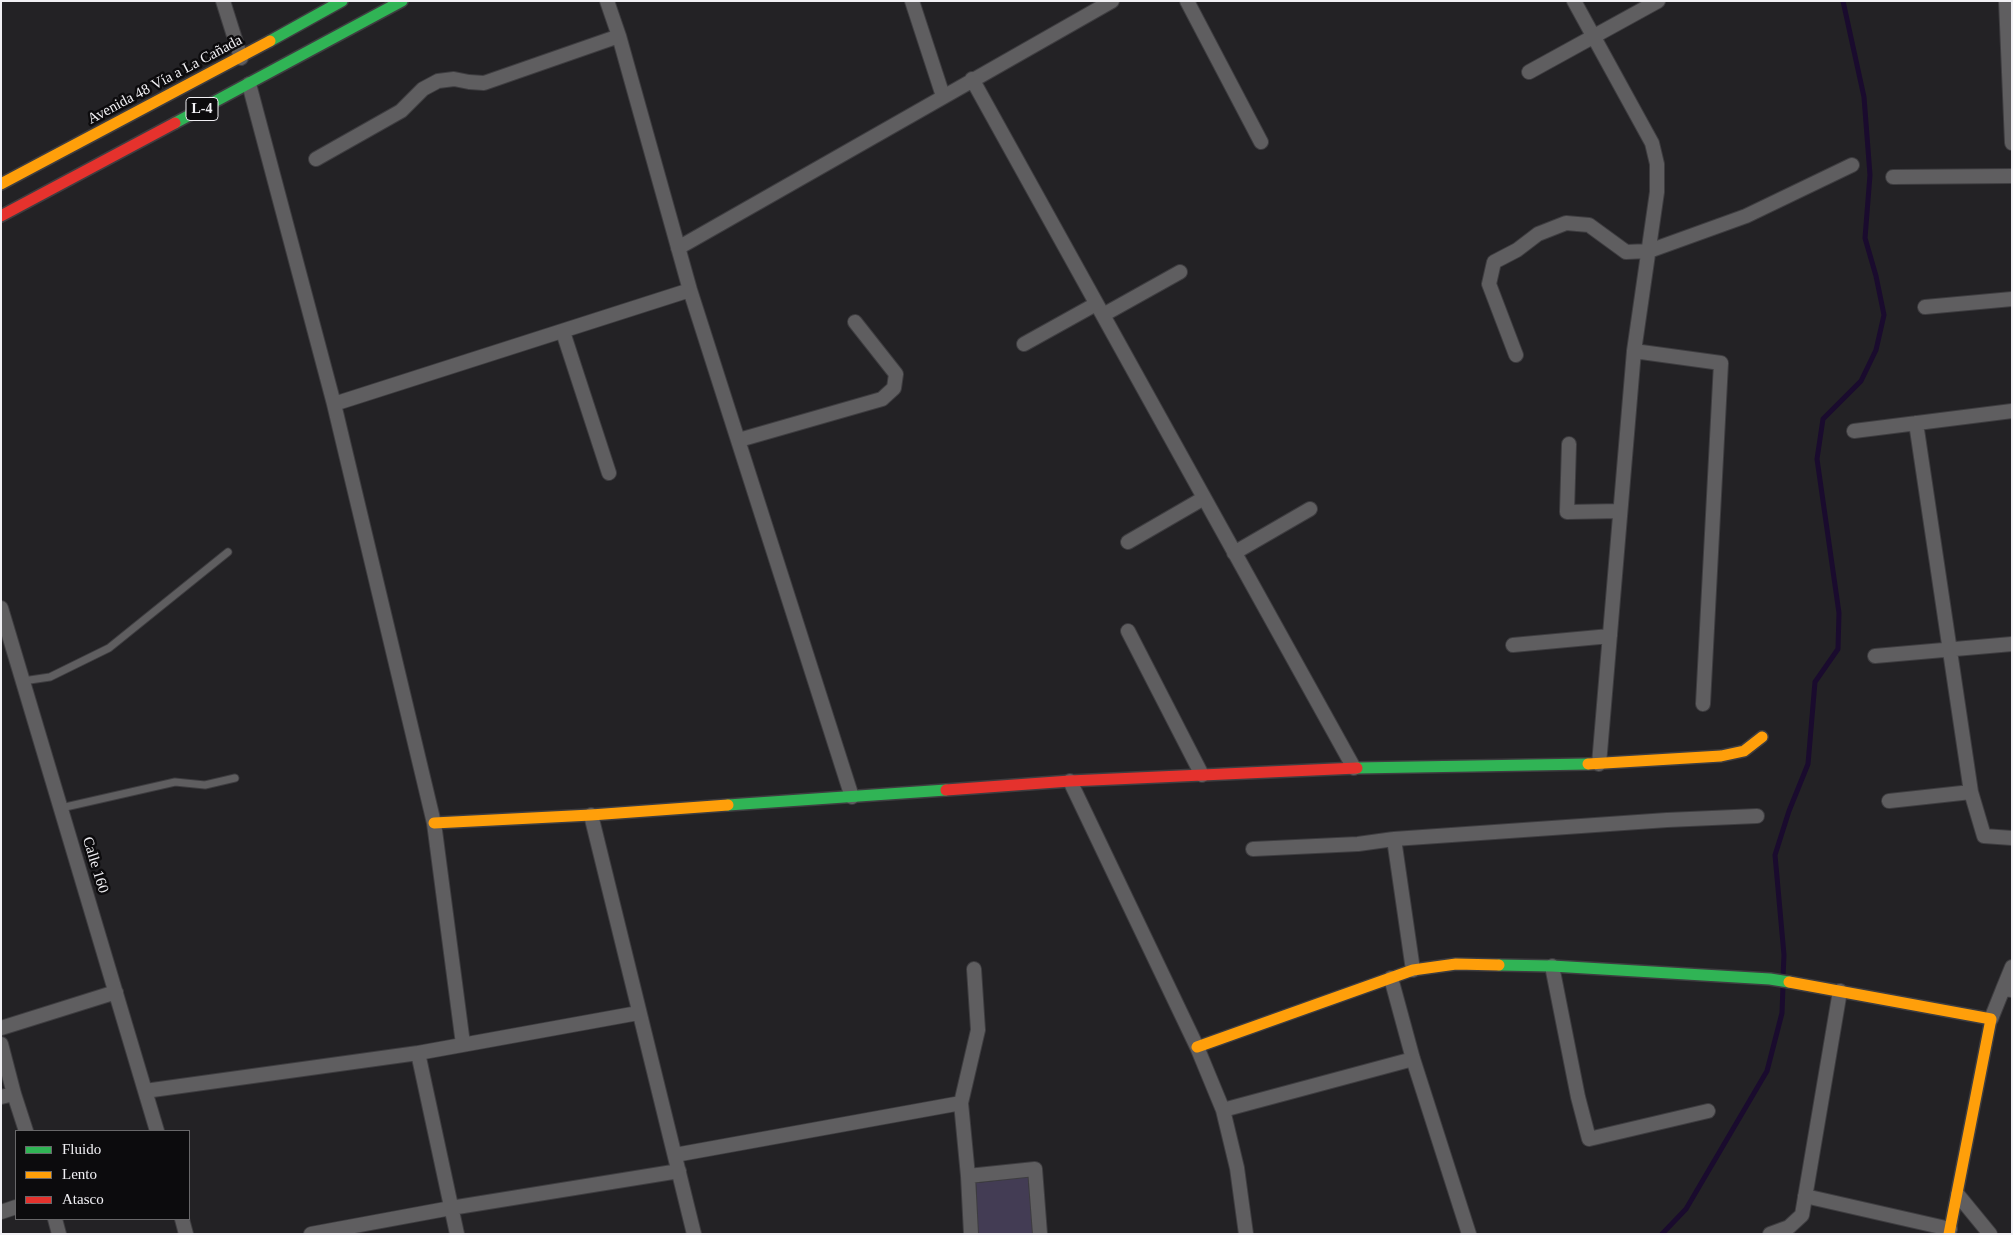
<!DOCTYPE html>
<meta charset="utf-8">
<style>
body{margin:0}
#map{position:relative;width:2013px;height:1235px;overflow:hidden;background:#232225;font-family:"Times New Roman",serif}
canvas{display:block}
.frame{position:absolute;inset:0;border:2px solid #f1f0f4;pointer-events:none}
.legend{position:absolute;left:15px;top:1130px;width:175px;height:90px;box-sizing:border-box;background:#0c0b0d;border:1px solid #686769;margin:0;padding:6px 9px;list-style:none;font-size:15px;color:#f1f0f4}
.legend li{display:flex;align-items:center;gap:10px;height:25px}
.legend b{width:25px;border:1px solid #686769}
</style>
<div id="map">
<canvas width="2013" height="1235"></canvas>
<div class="frame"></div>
<ul class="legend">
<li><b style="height:6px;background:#30b455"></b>Fluido</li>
<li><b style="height:6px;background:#ff9f0a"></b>Lento</li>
<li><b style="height:6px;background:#e5322d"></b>Atasco</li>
</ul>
</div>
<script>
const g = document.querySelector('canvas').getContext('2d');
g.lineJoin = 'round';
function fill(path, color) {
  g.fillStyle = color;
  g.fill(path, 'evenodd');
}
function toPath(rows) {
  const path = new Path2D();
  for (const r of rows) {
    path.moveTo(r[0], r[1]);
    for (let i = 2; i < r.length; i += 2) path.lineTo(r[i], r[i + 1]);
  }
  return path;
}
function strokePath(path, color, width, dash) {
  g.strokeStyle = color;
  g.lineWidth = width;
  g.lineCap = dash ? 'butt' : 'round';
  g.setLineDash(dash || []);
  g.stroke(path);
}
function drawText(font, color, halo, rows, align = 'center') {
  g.font = font + ' "Times New Roman",serif';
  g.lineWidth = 5;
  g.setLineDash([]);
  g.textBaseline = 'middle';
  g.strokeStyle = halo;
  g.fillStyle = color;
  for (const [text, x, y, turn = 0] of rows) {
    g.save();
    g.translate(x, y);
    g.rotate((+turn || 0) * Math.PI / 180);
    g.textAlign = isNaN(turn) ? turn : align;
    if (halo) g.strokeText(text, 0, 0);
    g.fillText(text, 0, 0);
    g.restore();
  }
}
fill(toPath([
 [1028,1177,1033,1234,978,1234,976,1183]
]), '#433c54');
strokePath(toPath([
 [1783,977,1784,955,1775,855,1789,811,1808,764,1815,682,1838,649,1839,613,1817,459,1823,419,1861,381,1876,350,1884,315,1876,276,1865,238,1870,175,1864,97,1843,1],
 [1662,1234,1686,1209,1767,1071,1782,1013,1783,986]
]), '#1a0b2e', 5);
const lane = toPath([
 [23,681,50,677,109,648,228,552],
 [61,808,175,782,205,785,235,778]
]);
const street = toPath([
 [223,1,241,58],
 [607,1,619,36,690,290,852,797],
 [912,1,943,96],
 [1187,1,1261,142],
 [1574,1,1652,143,1657,164,1657,192,1634,351,1599,764],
 [2006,1,2012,143],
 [1529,72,1658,1],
 [972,79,1354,768],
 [249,84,334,404,434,823,463,1044],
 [316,159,401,111,423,89,438,81,454,79,469,82,484,83,619,36],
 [1893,177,2012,176],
 [678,248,1112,1],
 [1925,307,2012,299],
 [1103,315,1180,272],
 [563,332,609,473],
 [1024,344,1096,304],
 [1634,351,1721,363,1703,704],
 [1516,355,1489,284,1494,262,1517,250,1538,234,1566,223,1589,225,1626,252,1649,251,1746,216,1852,165],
 [334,404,690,290],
 [1916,423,1971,792,1984,836,2012,838],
 [1854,431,2012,411],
 [739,440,882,399,894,388,896,374,855,322],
 [1569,444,1567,512,1620,511],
 [1128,542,1204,498],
 [1234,553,1310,509],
 [1,608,157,1131],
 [1128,631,1202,775],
 [1513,645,1610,636],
 [1875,656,2012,644],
 [1070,781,1197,1047,1223,1110,1237,1168,1246,1234],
 [1889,801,1971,792],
 [591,815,694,1234],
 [1253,849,1358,844,1394,839],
 [1552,966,1578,1097,1589,1139,1708,1111],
 [1413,970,1394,839,1667,820,1757,816],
 [1391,978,1413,1059,1469,1234],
 [2003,989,2012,967],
 [1991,1019,2003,989,2012,990],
 [1,1028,116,992],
 [1,1044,14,1094,26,1131],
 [418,1053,457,1234],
 [145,1091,418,1053,638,1013],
 [1,1097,14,1094],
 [1223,1110,1413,1059],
 [675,1155,961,1103],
 [968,1176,1035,1169,1040,1234],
 [1958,1195,1990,1234],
 [1805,1196,1950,1229],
 [1,1212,16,1207],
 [55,1219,59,1234],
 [182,1219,186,1234],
 [311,1234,451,1208,679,1171],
 [971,1234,968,1176,961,1103,978,1030,974,969],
 [1770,1234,1789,1227,1802,1215,1840,991]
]);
const fast = toPath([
 [270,41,342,1],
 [175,123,402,1],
 [1357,768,1588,764],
 [728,805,946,790],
 [1499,965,1552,966,1770,979,1789,982]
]);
const slow = toPath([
 [1,184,270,41],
 [1588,764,1721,756,1744,751,1762,737],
 [434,823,591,815,728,805],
 [1789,982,1991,1019,1949,1234],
 [1197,1047,1413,970,1456,964,1499,965]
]);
const jam = toPath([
 [1,216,175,123],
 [946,790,1070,781,1357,768]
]);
strokePath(lane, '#3e3d40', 9);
strokePath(street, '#3e3d40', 16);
strokePath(fast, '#3e3d40', 14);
strokePath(slow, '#3e3d40', 14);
strokePath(jam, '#3e3d40', 14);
strokePath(lane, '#5f5e60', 7);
strokePath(street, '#5f5e60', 14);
strokePath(fast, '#30b455', 11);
strokePath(slow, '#ff9f0a', 11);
strokePath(jam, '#e5322d', 11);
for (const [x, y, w] of [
 [202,109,32]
]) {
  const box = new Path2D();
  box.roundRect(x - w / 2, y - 11.5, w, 23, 4);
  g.fillStyle = '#0c0b0d';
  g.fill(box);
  strokePath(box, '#f1f0f4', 1);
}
drawText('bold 14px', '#f1f0f4', null, [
 ["L-4",202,109]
]);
drawText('15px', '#f1f0f4', '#0c0b0d', [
 ["Avenida 48 Vía a La Cañada",165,80,-28],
 ["Calle 160",95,865,73]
]);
</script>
